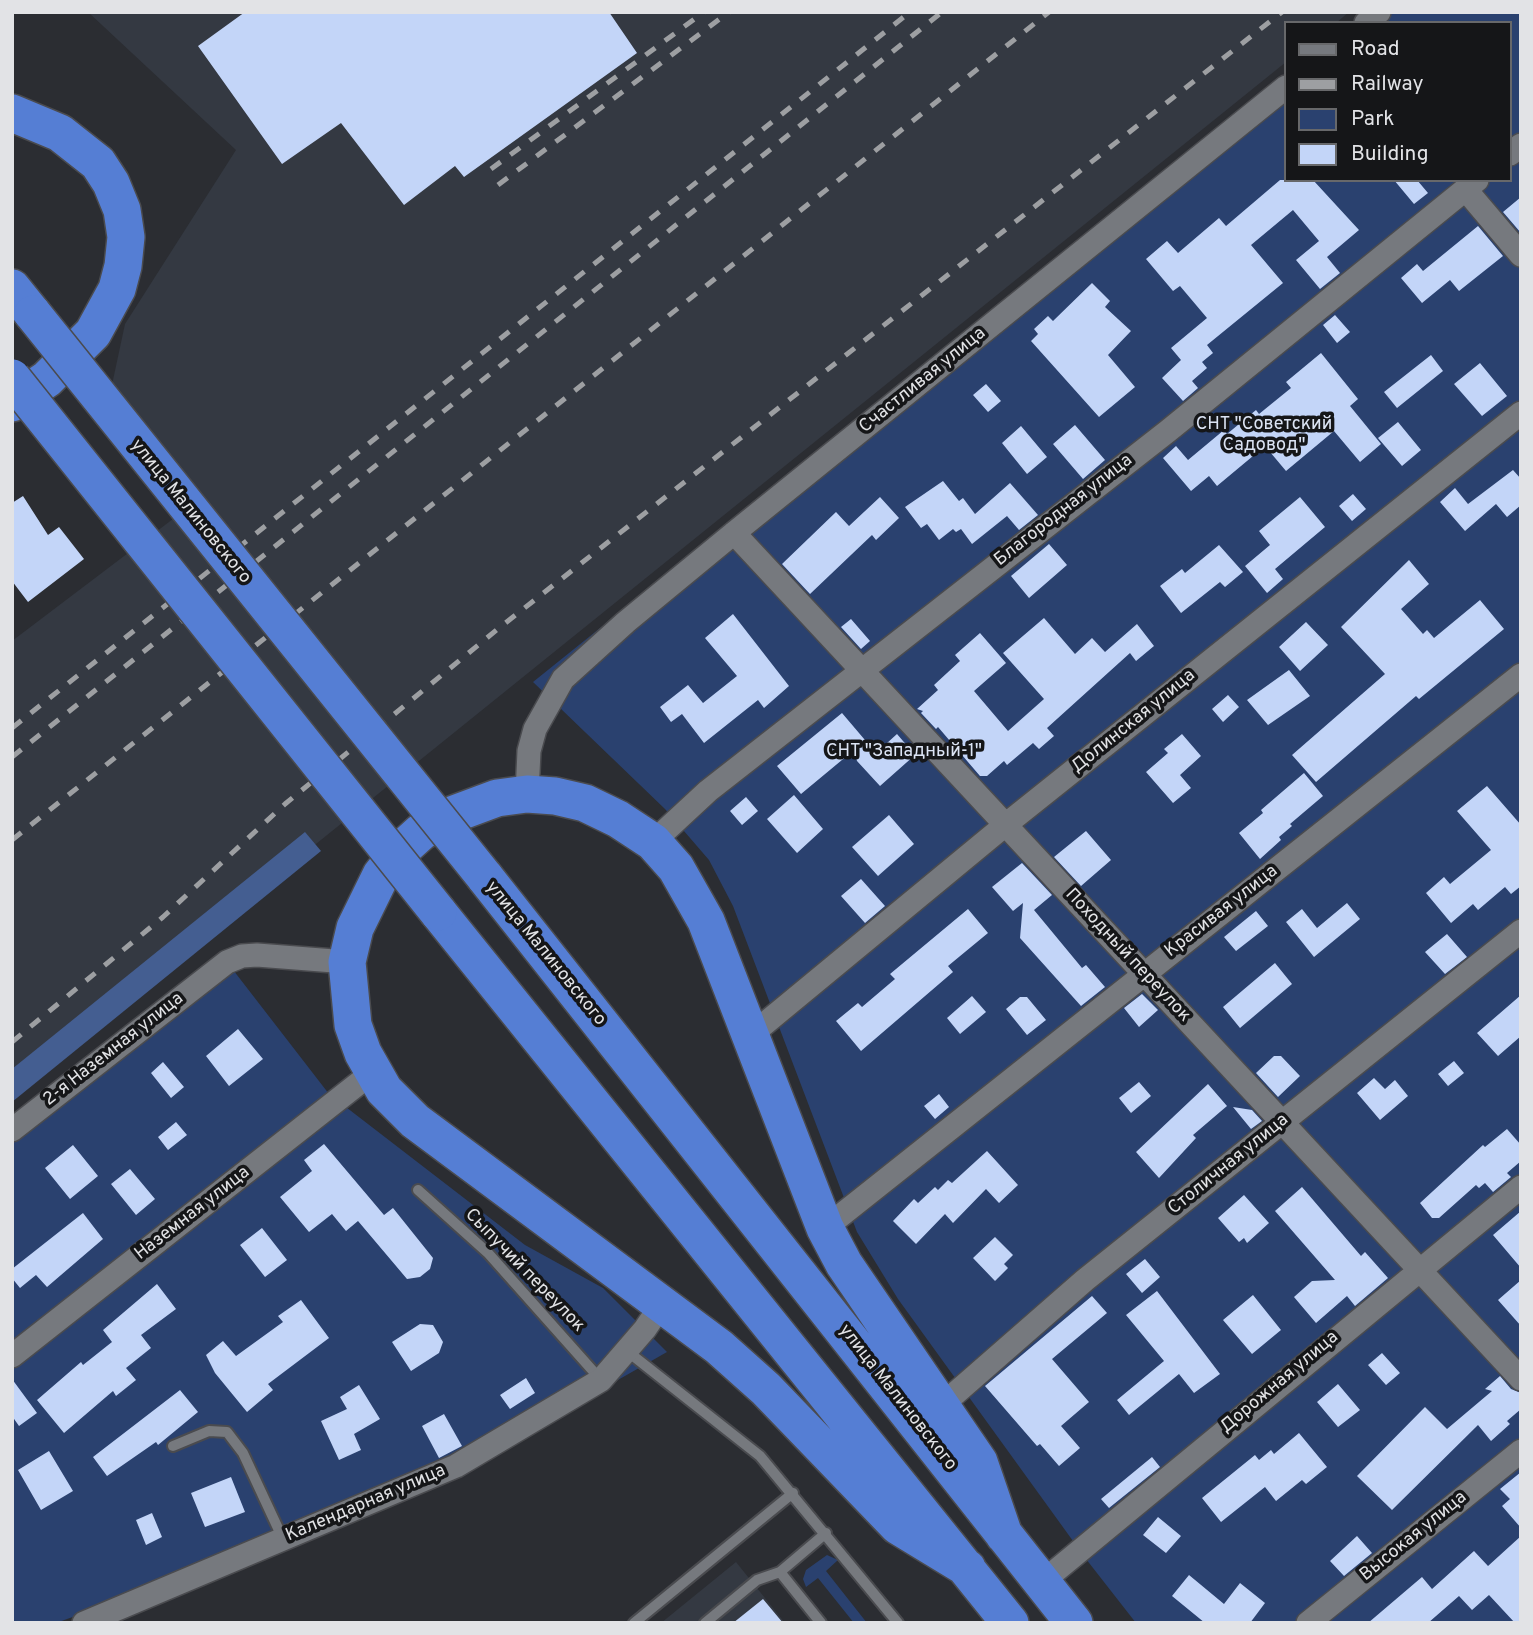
<!DOCTYPE html>
<meta charset="utf-8">
<style>
body{margin:0}
#map{position:relative;width:1533px;height:1635px;overflow:hidden;background:#2b2d32;font-family:Overpass,sans-serif}
canvas{display:block}
.frame{position:absolute;inset:0;border:14px solid #e2e3e6;pointer-events:none}
.legend{position:absolute;left:1284px;top:21px;width:228px;height:161px;box-sizing:border-box;background:#151618;border:2px solid #67686a;margin:0;padding:9px 12px;list-style:none;font-size:21px;color:#e2e3e6}
.legend li{display:flex;align-items:center;gap:14px;height:35px}
.legend b{width:35px;border:2px solid #67686a}
</style>
<div id="map">
<canvas width="1533" height="1635"></canvas>
<div class="frame"></div>
<ul class="legend">
<li><b style="height:9px;background:#76797e"></b>Road</li>
<li><b style="height:9px;background:#9d9fa2"></b>Railway</li>
<li><b style="height:19px;background:#2a416f"></b>Park</li>
<li><b style="height:19px;background:#c3d5f8"></b>Building</li>
</ul>
</div>
<script>
const g = document.querySelector('canvas').getContext('2d');
g.lineJoin = 'round';
function fill(path, color) {
  g.fillStyle = color;
  g.fill(path, 'evenodd');
}
function toPath(rows) {
  const path = new Path2D();
  for (const r of rows) {
    path.moveTo(r[0], r[1]);
    for (let i = 2; i < r.length; i += 2) path.lineTo(r[i], r[i + 1]);
  }
  return path;
}
function strokePath(path, color, width, dash) {
  g.strokeStyle = color;
  g.lineWidth = width;
  g.lineCap = dash ? 'butt' : 'round';
  g.setLineDash(dash || []);
  g.stroke(path);
}
function drawText(font, color, halo, rows, align = 'center') {
  g.font = font + ' Overpass,sans-serif';
  g.lineWidth = 7;
  g.setLineDash([]);
  g.textBaseline = 'middle';
  g.strokeStyle = halo;
  g.fillStyle = color;
  for (const [text, x, y, turn = 0] of rows) {
    g.save();
    g.translate(x, y);
    g.rotate((+turn || 0) * Math.PI / 180);
    g.textAlign = isNaN(turn) ? turn : align;
    if (halo) g.strokeText(text, 0, 0);
    g.fillText(text, 0, 0);
    g.restore();
  }
}
fill(toPath([
 [88,12,1349,12,1336,23,1286,23,1286,62,12,1089,12,641,198,500,110,394,125,324,236,150],
 [736,1562,785,1623,661,1623]
]), '#343942');
fill(toPath([
 [1366,12,1521,12,1521,1623,1136,1623,1086,1559,898,1299,857,1232,733,906,709,860,665,809,533,682,1286,76,1286,180,1510,180,1510,23,1353,23],
 [220,953,329,1094,525,1245,603,1288,667,1352,425,1490,56,1623,12,1623,12,1119],
 [827,1555,838,1560,826,1571,867,1623,854,1623,818,1578,806,1587,803,1579,806,1570]
]), '#2a416f');
fill(toPath([
 [305,832,321,851,12,1102,12,1069]
]), '#445e91');
fill(toPath([
 [245,12,609,12,637,53,464,177,455,166,404,205,341,123,282,164,198,46],
 [1280,180,1313,180,1359,230,1327,257,1340,273,1320,289,1296,260,1319,241,1293,210,1251,245,1283,283,1207,345,1213,353,1202,362,1207,368,1192,381,1198,388,1183,401,1162,378,1181,360,1171,348,1207,318,1180,286,1173,291,1146,259,1167,241,1178,253,1219,218,1226,226],
 [1394,180,1417,180,1428,193,1414,204],
 [1521,197,1521,233,1503,212],
 [1478,226,1503,256,1459,291,1450,280,1422,303,1401,278,1417,264,1423,271],
 [1092,283,1110,301,1105,307,1131,331,1108,355,1135,387,1099,417,1031,341,1038,334,1034,329,1048,316,1053,321],
 [1335,315,1350,332,1337,343,1323,325],
 [1321,353,1358,399,1350,406,1381,444,1360,462,1334,431,1286,471,1265,446,1217,486,1209,476,1191,491,1163,458,1176,446,1188,460,1224,430,1227,434,1256,410,1259,414,1291,388,1286,382],
 [1431,355,1443,371,1397,408,1384,392],
 [1480,363,1507,396,1482,416,1454,384],
 [986,384,1001,401,988,412,973,395],
 [1398,422,1421,450,1402,466,1378,438],
 [1075,425,1105,460,1083,479,1053,444],
 [1021,426,1047,457,1027,474,1002,443],
 [1513,470,1521,479,1521,505,1507,517,1496,504,1465,531,1440,502,1455,488,1468,504],
 [943,481,959,501,963,498,975,514,1010,483,1038,515,1019,530,1007,516,972,544,961,529,956,532,953,529,939,540,927,524,921,528,905,507],
 [1353,494,1366,509,1352,521,1339,506],
 [23,496,48,535,59,527,84,559,28,602,12,581,12,503],
 [880,497,899,518,876,540,872,535,810,594,782,564,836,512,849,526],
 [1300,497,1325,527,1275,569,1283,579,1267,593,1245,566,1270,545,1259,531],
 [1049,544,1067,565,1029,598,1011,576],
 [1219,545,1243,572,1225,587,1220,582,1181,613,1160,586,1182,569,1185,573],
 [1409,560,1429,584,1401,609,1423,634,1427,630,1434,638,1480,600,1504,629,1419,699,1416,696,1316,782,1292,755,1385,674,1341,627],
 [733,614,789,686,764,708,758,700,704,743,682,714,671,722,660,707,688,685,703,703,737,676,705,638],
 [1044,618,1075,654,1092,638,1105,652,1137,624,1154,646,1136,661,1130,653,1047,728,1054,736,1039,749,1033,743,1007,765,1004,761,987,776,980,776,938,727,936,729,921,713,923,711,917,709,938,690,934,685,960,661,955,655,980,633,1006,663,974,691,1008,731,1044,699,1003,653],
 [851,619,870,641,861,649,841,627],
 [1306,622,1328,645,1300,671,1279,647],
 [1289,670,1310,696,1268,725,1247,700],
 [1228,695,1239,707,1223,722,1212,709],
 [842,713,876,753,897,734,915,755,880,786,857,761,854,750,801,794,777,766],
 [1182,734,1201,756,1180,775,1191,788,1173,803,1146,772,1168,753,1164,749],
 [1304,773,1323,796,1290,824,1292,826,1279,837,1281,840,1260,859,1239,833,1263,813,1261,810],
 [1487,786,1521,825,1521,886,1511,894,1505,887,1478,910,1473,904,1451,923,1426,893,1444,877,1450,884,1491,850,1457,811],
 [794,795,823,829,797,853,767,819],
 [746,797,758,811,742,825,730,811],
 [889,815,914,844,878,876,852,847],
 [1086,831,1111,860,1081,886,1054,857],
 [1022,863,1052,895,1034,910,1082,968,1086,965,1105,987,1081,1006,1020,938,1023,903,1013,911,992,887],
 [861,879,885,906,865,923,841,896],
 [1347,903,1360,919,1314,957,1286,922,1302,909,1317,928],
 [968,909,988,933,948,966,953,972,861,1051,836,1021,858,1003,862,1007,895,979,890,974],
 [1256,911,1268,926,1236,951,1224,937],
 [1447,934,1467,957,1445,974,1425,952],
 [1275,963,1292,984,1240,1028,1223,1007],
 [1142,994,1158,1010,1139,1027,1124,1008],
 [1521,995,1521,1036,1498,1056,1477,1033],
 [972,996,986,1012,960,1034,947,1018],
 [1020,997,1027,997,1046,1020,1027,1035,1006,1009],
 [238,1029,263,1059,229,1086,206,1056],
 [1274,1056,1281,1056,1300,1076,1278,1097,1256,1073],
 [1454,1061,1464,1073,1448,1086,1438,1074],
 [163,1062,184,1087,171,1098,151,1073],
 [1374,1078,1385,1089,1395,1080,1408,1096,1380,1120,1357,1093],
 [1139,1082,1151,1096,1131,1113,1119,1098],
 [1208,1084,1227,1106,1193,1135,1196,1138,1159,1178,1136,1152],
 [939,1094,949,1107,935,1119,924,1106],
 [1233,1107,1252,1110,1262,1121,1251,1129],
 [176,1122,187,1135,168,1150,158,1137],
 [1507,1129,1521,1145,1521,1161,1507,1173,1511,1177,1493,1192,1485,1183,1479,1188,1476,1185,1439,1218,1432,1218,1420,1203,1483,1145,1485,1147],
 [324,1144,384,1215,393,1208,433,1258,430,1269,420,1277,407,1279,358,1221,346,1231,332,1214,309,1232,280,1197,312,1171,304,1160],
 [73,1145,98,1176,70,1199,45,1168],
 [987,1151,1018,1185,999,1203,986,1189,953,1223,945,1214,916,1244,893,1221,914,1199,918,1203,935,1187,938,1190,948,1180,952,1183],
 [130,1169,155,1199,136,1215,111,1184],
 [1302,1187,1361,1256,1365,1252,1388,1278,1355,1306,1347,1296,1316,1323,1294,1297,1312,1281,1335,1280,1275,1211],
 [1244,1195,1269,1223,1247,1243,1244,1238,1239,1242,1218,1218],
 [1521,1211,1521,1268,1493,1235],
 [83,1213,103,1239,47,1287,36,1275,20,1288,12,1278,12,1269],
 [262,1228,287,1260,265,1277,240,1245],
 [995,1237,1013,1255,1004,1264,1008,1268,995,1281,973,1258],
 [1145,1259,1160,1277,1142,1293,1126,1274],
 [1521,1280,1521,1326,1498,1300],
 [157,1284,176,1309,141,1335,151,1348,126,1368,136,1380,116,1396,113,1391,64,1433,37,1400,81,1362,83,1365,112,1342,103,1330],
 [1157,1291,1220,1374,1194,1393,1179,1374,1129,1415,1117,1400,1164,1361,1126,1315],
 [1253,1295,1281,1330,1252,1354,1223,1320],
 [1092,1296,1107,1313,1052,1359,1089,1402,1061,1426,1080,1448,1059,1466,1040,1444,1037,1446,985,1386],
 [301,1300,329,1338,268,1384,273,1390,247,1412,215,1373,206,1355,223,1341,236,1356,283,1322,278,1316],
 [420,1324,433,1325,443,1342,439,1353,411,1371,392,1342],
 [1382,1353,1400,1373,1386,1385,1368,1365],
 [1500,1376,1511,1389,1521,1393,1521,1409,1507,1421,1510,1424,1491,1441,1478,1425,1392,1510,1357,1476,1425,1407,1447,1429,1492,1391,1485,1389],
 [526,1378,535,1393,510,1409,500,1395],
 [12,1379,37,1413,19,1426,12,1416],
 [1338,1384,1360,1410,1338,1427,1317,1402],
 [359,1385,380,1419,354,1434,361,1450,339,1460,321,1421,347,1409,340,1397],
 [180,1390,198,1412,158,1445,156,1442,107,1476,93,1457],
 [444,1414,462,1446,439,1458,422,1426],
 [1299,1433,1327,1467,1306,1484,1302,1480,1276,1501,1265,1487,1221,1522,1202,1498,1255,1455,1259,1460,1271,1450,1274,1454],
 [49,1451,73,1491,41,1510,18,1470],
 [1152,1457,1160,1467,1109,1508,1101,1499],
 [1521,1472,1521,1528,1502,1506,1510,1499,1500,1489],
 [231,1477,245,1512,205,1527,191,1493],
 [152,1513,162,1537,146,1545,136,1520],
 [1158,1517,1181,1536,1166,1553,1143,1535],
 [1357,1536,1372,1553,1344,1576,1330,1561],
 [1521,1536,1521,1623,1515,1623,1489,1595,1472,1610,1459,1596,1428,1623,1368,1623,1422,1577,1432,1589,1474,1551,1488,1566],
 [1189,1575,1224,1604,1240,1583,1265,1603,1250,1623,1205,1623,1172,1596],
 [763,1599,783,1623,733,1623]
]), '#c3d5f8');
const service = toPath([
 [418,1190,488,1253,601,1380],
 [627,1351,760,1456,898,1623],
 [173,1446,209,1431,227,1432,243,1453,283,1539],
 [634,1623,793,1493],
 [705,1623,757,1580,780,1572],
 [821,1623,780,1572,826,1533]
]);
const minor = toPath([
 [1366,23,1379,12],
 [1510,154,1521,145],
 [1466,190,1521,255],
 [734,533,1521,1379],
 [527,794,529,751,535,729,563,679,626,622,734,533,1286,87],
 [653,842,708,791,1168,431,1477,180],
 [751,1035,1004,826,1521,413],
 [12,1130,227,962,242,956,257,955,347,962],
 [825,1228,1521,675],
 [12,1356,373,1072],
 [942,1405,1085,1280,1521,931],
 [1042,1582,1521,1187],
 [84,1623,456,1466,601,1380,645,1329,662,1304],
 [1308,1623,1521,1451]
]);
const trunk = toPath([
 [12,113,60,133,98,163,111,183,122,210,126,237,123,266,117,289,93,333,47,379,12,403],
 [12,288,33,314],
 [484,876,1074,1623],
 [438,912,1010,1623],
 [967,1568,898,1526,766,1389,719,1347,415,1121,384,1090,363,1053,353,1025,347,962,355,928,381,875,399,852,421,832,446,817,497,798,527,794,555,796,585,803,618,819,653,842,676,868,706,921,825,1228,844,1264,979,1462,1004,1535]
]);
strokePath(service, '#4a4b4f', 14);
strokePath(minor, '#4a4b4f', 26);
strokePath(trunk, '#4a4b4f', 40);
strokePath(service, '#76797e', 10);
strokePath(minor, '#76797e', 23);
strokePath(trunk, '#557ed4', 37);
strokePath(toPath([
 [491,169,704,12],
 [498,185,729,12],
 [12,728,910,12],
 [12,757,942,12],
 [12,840,1049,12],
 [12,1042,163,917,285,804,499,628,1282,12]
]), '#9d9fa2', 5, [12, 12]);
const trunkBridge = toPath([
 [33,314,484,876],
 [12,378,438,912]
]);
strokePath(trunkBridge, '#4a4b4f', 40, []);
strokePath(trunkBridge, '#557ed4', 37);
drawText('18px', '#e2e3e6', '#151618', [
 ["Счастливая улица",923,381,-39],
 ["Благородная улица",1064,511,-38],
 ["улица Малиновского",190,512,51],
 ["Долинская улица",1134,722,-39],
 ["Красивая улица",1222,912,-38],
 ["улица Малиновского",545,954,51],
 ["Походный переулок",1127,956,47],
 ["2-я Наземная улица",114,1050,-38],
 ["Столичная улица",1229,1165,-39],
 ["Наземная улица",193,1214,-38],
 ["Сыпучий переулок",524,1271,46],
 ["Дорожная улица",1280,1383,-40],
 ["улица Малиновского",897,1398,52],
 ["Календарная улица",366,1504,-23],
 ["Высокая улица",1414,1537,-39]
]);
drawText('18px', '#dce4f4', '#151618', [
 ["СНТ \"Советский",1264,425],
 ["Садовод\"",1264,446],
 ["СНТ \"Западный-1\"",904,752]
]);
</script>
